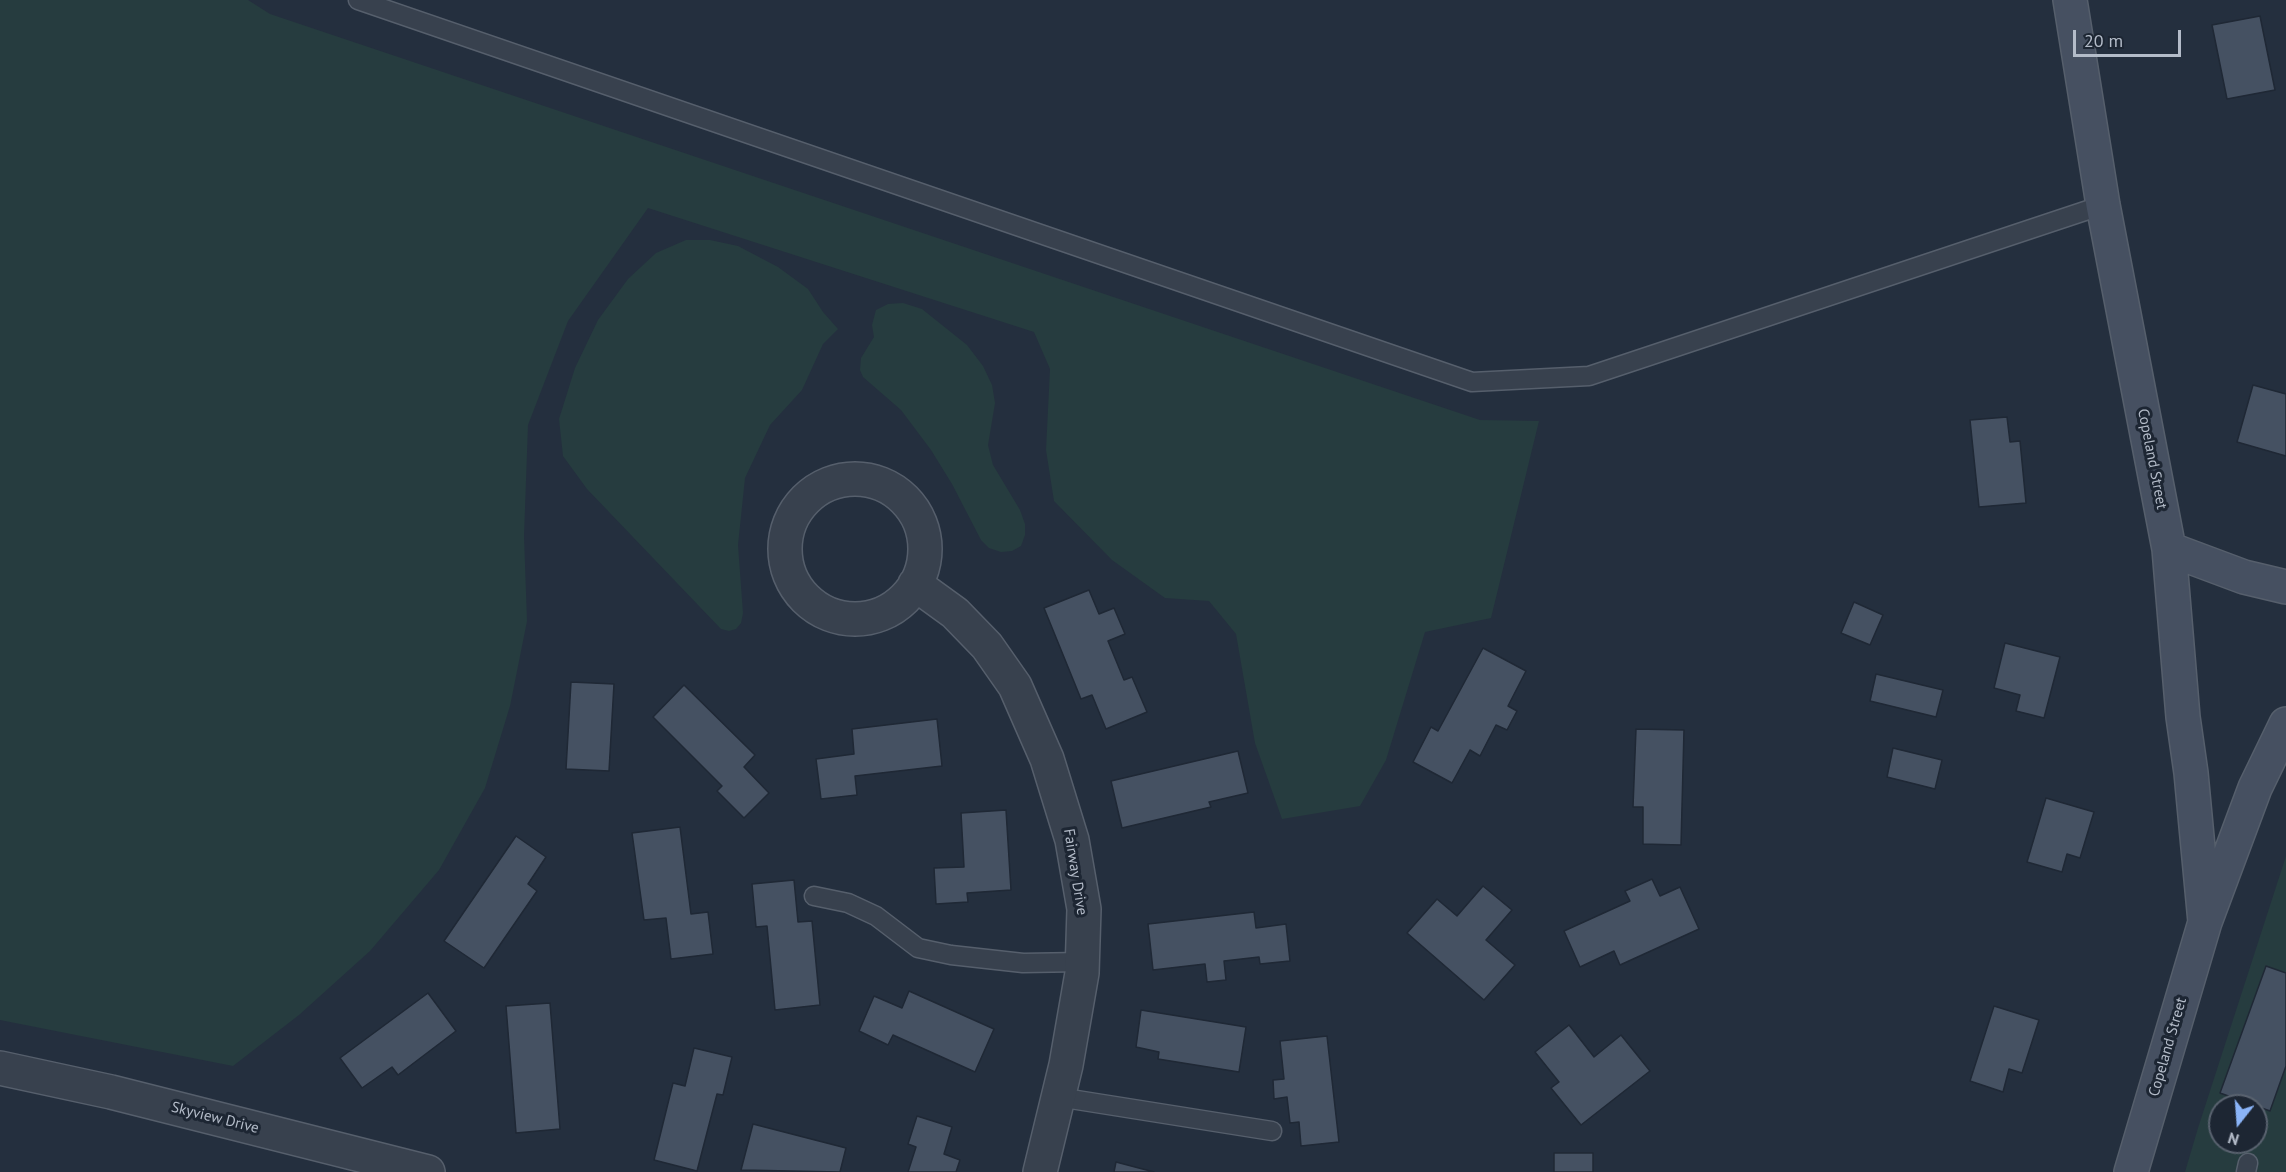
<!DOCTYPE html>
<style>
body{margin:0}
#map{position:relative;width:2286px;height:1172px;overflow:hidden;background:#242f3e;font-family:"PT Sans",sans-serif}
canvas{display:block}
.north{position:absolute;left:2208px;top:1094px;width:60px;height:60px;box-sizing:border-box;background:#1d2633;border:2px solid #59626f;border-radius:50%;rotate:197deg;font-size:16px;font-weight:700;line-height:24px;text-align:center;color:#b4bcc9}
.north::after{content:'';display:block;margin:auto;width:21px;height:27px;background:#8ab4f8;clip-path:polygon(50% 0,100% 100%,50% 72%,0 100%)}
.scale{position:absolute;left:2073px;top:30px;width:108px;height:27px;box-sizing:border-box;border:3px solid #b4bcc9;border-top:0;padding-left:8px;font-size:18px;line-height:21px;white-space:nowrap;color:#b4bcc9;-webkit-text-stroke:4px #1d2633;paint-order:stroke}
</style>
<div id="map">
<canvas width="2286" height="1172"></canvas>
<div class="north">N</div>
<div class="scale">20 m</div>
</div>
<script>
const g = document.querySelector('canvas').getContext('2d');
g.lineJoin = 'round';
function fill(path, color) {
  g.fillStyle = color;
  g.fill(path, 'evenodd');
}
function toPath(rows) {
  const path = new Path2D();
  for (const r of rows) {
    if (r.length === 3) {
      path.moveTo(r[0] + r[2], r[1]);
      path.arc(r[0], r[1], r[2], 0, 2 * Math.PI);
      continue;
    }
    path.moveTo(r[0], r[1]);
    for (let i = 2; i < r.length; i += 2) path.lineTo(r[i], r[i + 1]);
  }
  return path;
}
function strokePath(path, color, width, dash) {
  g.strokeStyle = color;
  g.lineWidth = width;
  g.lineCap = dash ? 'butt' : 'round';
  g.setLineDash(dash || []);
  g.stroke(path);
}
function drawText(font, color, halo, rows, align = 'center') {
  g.font = font + ' "PT Sans",sans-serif';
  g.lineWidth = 6;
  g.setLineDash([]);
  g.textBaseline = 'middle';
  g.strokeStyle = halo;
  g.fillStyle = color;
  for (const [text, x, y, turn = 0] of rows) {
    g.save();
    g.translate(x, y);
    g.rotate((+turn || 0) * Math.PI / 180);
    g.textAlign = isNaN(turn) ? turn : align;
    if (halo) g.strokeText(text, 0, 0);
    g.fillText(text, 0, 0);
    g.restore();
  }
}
fill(toPath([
 [0,0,248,0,270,14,1480,420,1539,421,1491,618,1425,632,1386,760,1360,806,1282,819,1255,743,1236,634,1209,601,1165,598,1112,560,1054,501,1046,450,1050,369,1034,332,648,208,568,321,528,425,524,536,527,621,510,706,485,788,439,870,370,951,299,1015,233,1066,0,1020],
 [686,240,710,240,738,246,778,267,808,289,823,312,838,329,823,344,802,390,770,425,745,478,738,545,743,613,741,623,736,629,729,631,721,629,587,489,563,456,559,419,575,368,598,320,628,279,656,253],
 [903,303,922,309,967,345,983,366,992,385,995,403,988,445,993,465,1020,510,1025,524,1025,535,1021,546,1012,551,1001,552,989,548,981,540,952,484,931,450,901,410,863,377,860,370,861,358,874,337,872,325,876,310,888,304],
 [2286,856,2286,1172,2185,1172,2198,1128],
 [2220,1106,2256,1106,2256,1142,2220,1142]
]), '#263c3f');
const building = toPath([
 [2260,16,2275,90,2227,99,2212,25,2260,16],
 [2253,385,2286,394,2286,456,2237,442,2253,385],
 [2007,417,2010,442,2020,441,2026,503,1979,507,1970,420,2007,417],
 [1089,590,1099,614,1114,608,1125,634,1108,641,1124,680,1132,677,1147,712,1106,729,1092,695,1081,699,1044,608,1089,590],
 [1854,602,1883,615,1870,645,1841,633,1854,602],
 [2005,643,2060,657,2044,718,2016,711,2020,695,1994,688,2005,643],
 [1483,648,1526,671,1508,706,1517,711,1507,730,1496,725,1480,756,1470,750,1452,783,1413,762,1431,727,1438,731,1483,648],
 [1876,674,1943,690,1936,717,1870,701,1876,674],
 [571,682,614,684,609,771,566,769,571,682],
 [684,685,755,755,744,767,769,793,744,818,717,791,722,786,653,717,684,685],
 [937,719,942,766,855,776,857,795,821,799,816,759,854,754,852,729,937,719],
 [1636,729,1684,730,1681,845,1643,844,1643,807,1633,807,1636,729],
 [1893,748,1942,760,1935,789,1887,777,1893,748],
 [1238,751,1248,793,1209,802,1211,807,1122,828,1111,781,1238,751],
 [2046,798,2094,812,2080,858,2067,854,2062,872,2027,862,2046,798],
 [1006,810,1011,890,967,893,968,902,936,904,934,868,964,867,961,813,1006,810],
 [680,827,691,914,708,912,713,954,671,959,666,918,644,920,632,833,680,827],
 [516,836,546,857,528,884,537,891,484,968,444,941,516,836],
 [1652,879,1660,896,1680,887,1699,929,1620,965,1614,951,1580,967,1564,931,1630,901,1625,891,1652,879],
 [794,880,798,922,812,921,820,1005,775,1010,767,926,756,927,752,884,794,880],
 [1483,886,1512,910,1486,940,1515,965,1484,1000,1407,933,1437,899,1457,916,1483,886],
 [1254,912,1256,928,1286,924,1290,961,1260,964,1259,957,1224,961,1226,980,1207,982,1205,964,1153,970,1148,924,1254,912],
 [2266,966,2286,973,2286,1066,2270,1111,2220,1093,2266,966],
 [909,991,994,1029,975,1072,893,1035,888,1045,859,1031,874,996,902,1008,909,991],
 [428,993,456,1031,398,1075,392,1067,362,1088,340,1058,428,993],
 [550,1003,560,1129,516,1133,506,1006,550,1003],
 [1994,1006,2039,1020,2022,1073,2009,1069,2003,1092,1970,1081,1994,1006],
 [1141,1010,1246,1027,1239,1072,1158,1059,1159,1052,1136,1047,1141,1010],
 [1569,1025,1594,1057,1621,1035,1650,1071,1581,1125,1551,1088,1559,1082,1535,1052,1569,1025],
 [1327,1036,1339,1142,1301,1146,1299,1122,1290,1123,1287,1097,1274,1099,1273,1080,1284,1079,1280,1041,1327,1036],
 [694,1048,732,1057,723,1095,717,1094,697,1171,654,1160,673,1083,685,1086,694,1048],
 [917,1116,952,1127,944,1154,960,1160,956,1172,908,1172,916,1147,908,1144,917,1116],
 [753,1124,846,1148,840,1172,741,1170,753,1124],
 [1554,1153,1593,1153,1593,1172,1554,1172,1554,1153],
 [1116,1162,1154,1172,1114,1172,1116,1162]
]);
fill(building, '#455162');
strokePath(building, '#1f2835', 1.5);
const lane = toPath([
 [358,0,1472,382,1589,376,2103,205],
 [814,896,848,903,876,916,918,948,951,955,1023,963,1082,962],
 [1058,1097,1272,1131],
 [2246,1172,2248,1163]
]);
const street = toPath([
 [855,549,70],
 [915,584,955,613,987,646,1015,686,1047,759,1072,840,1084,909,1082,973,1066,1065,1040,1172],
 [0,1068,111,1092,428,1172]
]);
const secondary = toPath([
 [2070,0,2103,205,2169,549,2183,717,2191,773,2205,922],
 [2169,549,2244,577,2286,587],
 [2131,1172,2205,922,2255,788,2286,724]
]);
strokePath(lane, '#565f6c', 21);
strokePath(street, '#565f6c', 36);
strokePath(secondary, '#565f6c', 36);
strokePath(lane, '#38414e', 18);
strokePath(street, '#38414e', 33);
strokePath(secondary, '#465061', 33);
drawText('15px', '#b4bcc9', '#1d2633', [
 ["Copeland Street",2152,459,79],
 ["Fairway Drive",1075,872,81],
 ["Copeland Street",2168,1047,-74],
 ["Skyview Drive",215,1118,14]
]);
</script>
